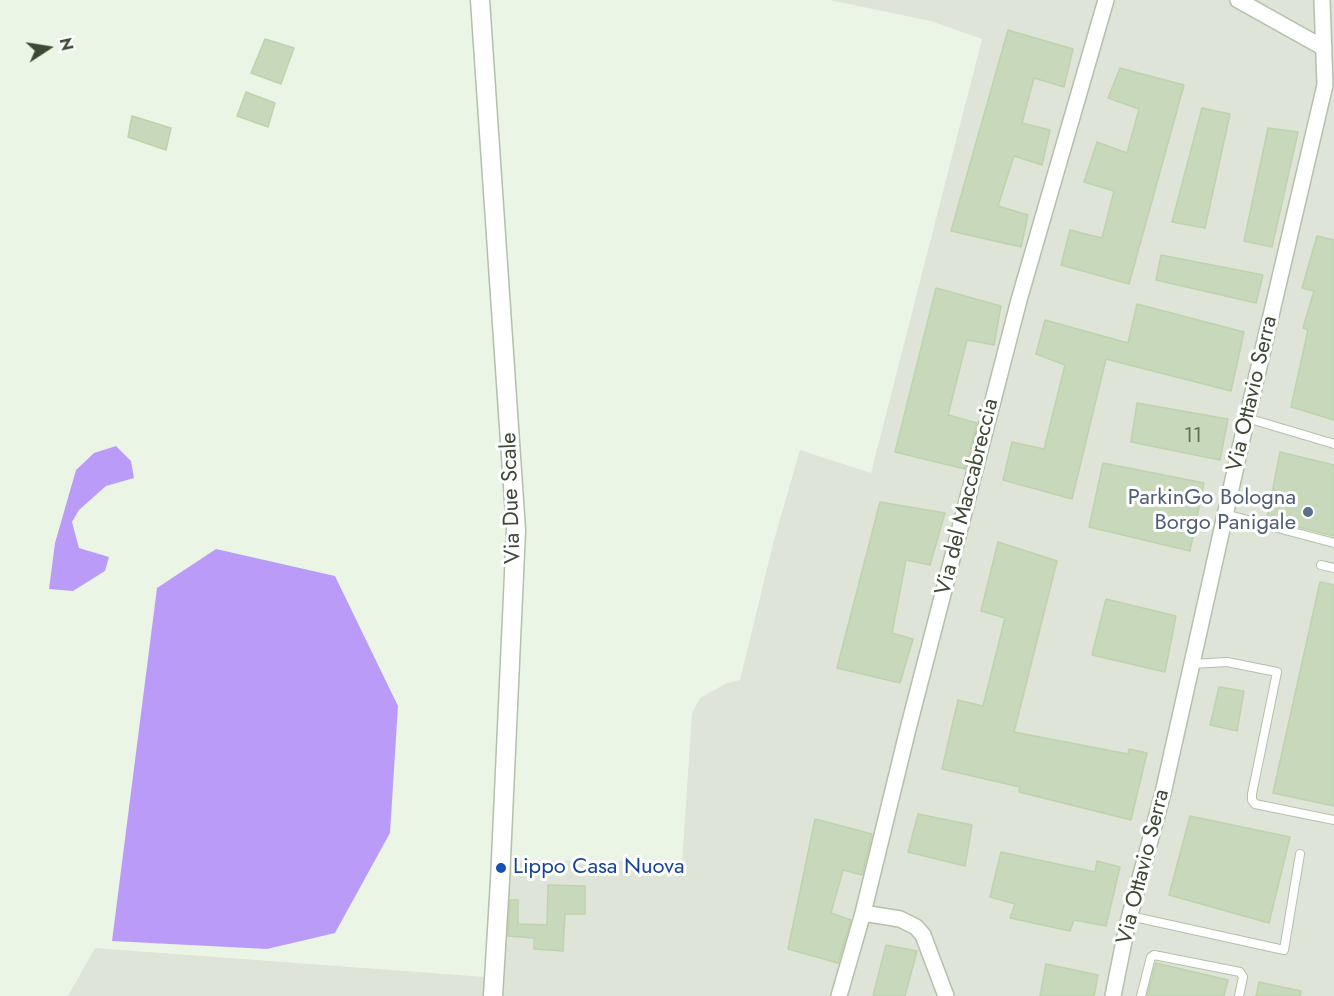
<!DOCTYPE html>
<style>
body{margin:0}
#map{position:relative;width:1334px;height:996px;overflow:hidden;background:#ebf5e6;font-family:Jost,sans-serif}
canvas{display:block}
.north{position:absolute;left:18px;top:18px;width:60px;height:60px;-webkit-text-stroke:4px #fff;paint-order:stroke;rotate:78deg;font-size:16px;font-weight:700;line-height:24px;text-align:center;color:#3e4834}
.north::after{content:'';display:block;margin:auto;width:21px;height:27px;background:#3e4834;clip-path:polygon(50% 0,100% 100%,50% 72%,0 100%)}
</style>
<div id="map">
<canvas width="1334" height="996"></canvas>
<div class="north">N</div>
</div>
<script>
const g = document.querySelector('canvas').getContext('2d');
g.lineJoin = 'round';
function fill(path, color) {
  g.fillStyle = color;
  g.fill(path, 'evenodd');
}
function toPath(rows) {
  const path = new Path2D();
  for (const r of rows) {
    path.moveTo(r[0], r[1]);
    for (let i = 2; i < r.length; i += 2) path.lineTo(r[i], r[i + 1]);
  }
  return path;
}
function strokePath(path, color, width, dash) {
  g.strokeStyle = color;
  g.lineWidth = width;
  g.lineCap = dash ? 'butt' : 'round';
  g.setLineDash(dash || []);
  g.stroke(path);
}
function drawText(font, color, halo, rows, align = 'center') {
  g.font = font + ' Jost,sans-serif';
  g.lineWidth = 6;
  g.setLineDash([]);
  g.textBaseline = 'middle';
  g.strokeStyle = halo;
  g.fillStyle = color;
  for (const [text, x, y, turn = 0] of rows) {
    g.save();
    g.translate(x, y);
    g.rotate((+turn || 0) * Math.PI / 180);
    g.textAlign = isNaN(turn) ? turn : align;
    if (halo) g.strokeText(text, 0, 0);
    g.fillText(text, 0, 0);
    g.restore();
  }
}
fill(toPath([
 [829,0,1334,0,1334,996,68,996,95,948,485,977,496,860,619,861,682,863,692,713,700,698,727,683,740,680,774,540,800,450,871,473,982,39,931,21]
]), '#dee4d8');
fill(toPath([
 [116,446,131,461,134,478,106,486,79,510,72,522,79,548,109,557,105,571,73,591,49,589,55,543,76,470,94,453],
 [216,549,335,576,398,706,390,833,335,933,267,949,112,941,157,588]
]), '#ba9cf8');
const building = toPath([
 [1008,30,1073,49,1064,87,1034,78,1022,123,1050,130,1042,165,1014,156,998,206,1028,215,1021,247,951,231,1008,30],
 [265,39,294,48,281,84,251,73,265,39],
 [1120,68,1184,85,1129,284,1061,265,1070,230,1102,238,1114,191,1084,182,1097,142,1127,153,1139,109,1108,98,1120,68],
 [246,92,275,103,268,127,237,116,246,92],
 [1202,108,1230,114,1205,228,1172,222,1202,108],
 [132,116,171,128,166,150,128,137,132,116],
 [1268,128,1298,132,1272,247,1244,241,1268,128],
 [1317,236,1334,240,1334,420,1291,407,1308,330,1303,328,1314,291,1302,288,1317,236],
 [1161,255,1263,275,1256,303,1156,280,1161,255],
 [936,288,1001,306,994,345,967,340,948,415,977,423,965,469,895,452,936,288],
 [1137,304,1244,332,1231,391,1106,359,1072,499,1003,480,1012,442,1044,449,1065,365,1036,354,1045,320,1128,343,1137,304],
 [1137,403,1228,419,1220,460,1131,442,1137,403],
 [1280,452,1334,465,1334,536,1267,519,1280,452],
 [1103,463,1204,483,1190,551,1089,527,1103,463],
 [880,502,945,513,930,565,906,560,892,633,913,639,900,683,837,668,880,502],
 [998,542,1057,561,1014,732,1128,754,1129,749,1147,753,1131,820,1019,792,1020,787,942,769,958,700,983,706,1005,618,981,611,998,542],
 [1320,582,1334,585,1334,806,1273,793,1320,582],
 [1106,599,1176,616,1165,672,1092,655,1106,599],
 [1219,687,1244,691,1237,731,1210,725,1219,687],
 [918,814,972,825,965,866,908,852,918,814],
 [1190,816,1290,837,1269,923,1169,895,1190,816],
 [815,819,872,834,862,875,843,870,831,913,851,920,838,963,788,949,815,819],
 [1001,852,1095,872,1097,861,1120,867,1106,926,1074,920,1070,931,1010,918,1015,904,990,897,1001,852],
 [548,885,585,886,585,914,565,914,563,951,534,949,534,938,508,936,510,900,518,900,518,924,547,925,548,885],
 [886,945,917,951,905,996,873,996,886,945],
 [1156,963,1228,980,1224,996,1147,996,1156,963],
 [1046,964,1098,975,1094,996,1040,996,1046,964],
 [1259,982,1301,991,1300,996,1256,996,1259,982]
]);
fill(building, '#c8d8ba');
strokePath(building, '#bed3ac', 1.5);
const service = toPath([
 [1247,418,1334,444],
 [1225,514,1334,543],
 [1321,565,1334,568],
 [1192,664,1227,662,1277,672,1252,794,1252,800,1255,804,1334,820],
 [1130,916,1284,950,1300,854],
 [1141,996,1151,957,1154,955,1240,972,1243,977,1239,996]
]);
const minor = toPath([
 [1238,0,1324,48],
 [863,913,900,919,916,927,923,935,946,996],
 [839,996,863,913,908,729,1019,300,1106,0],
 [1113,996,1127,926,1163,793,1243,435,1325,85,1322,0]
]);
const tertiary = toPath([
 [480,0,516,530,500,881,493,996]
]);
strokePath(service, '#b2c1a7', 10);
strokePath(minor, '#b2c1a7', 18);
strokePath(tertiary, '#b2c1a7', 21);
strokePath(service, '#fff', 8);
strokePath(minor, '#fff', 15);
strokePath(tertiary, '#fff', 18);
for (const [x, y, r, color] of [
 [1308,512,6,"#5c6f8a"],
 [501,868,6,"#1a4fb4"]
]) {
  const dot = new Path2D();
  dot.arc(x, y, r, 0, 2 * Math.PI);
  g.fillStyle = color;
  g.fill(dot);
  strokePath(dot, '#fff', 2);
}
drawText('20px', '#606c56', null, [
 ["11",1193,437]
]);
drawText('22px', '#3e4834', '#fff', [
 ["Via Ottavio Serra",1253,394,-77],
 ["Via del Maccabreccia",968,497,-76],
 ["Via Due Scale",512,498,-92],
 ["Via Ottavio Serra",1144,867,-76]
]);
drawText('22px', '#4e5e75', '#fff', [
 ["ParkinGo Bologna",1296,499],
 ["Borgo Panigale",1296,524]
], 'right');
drawText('22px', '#164399', '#fff', [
 ["Lippo Casa Nuova",513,868]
], 'left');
</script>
